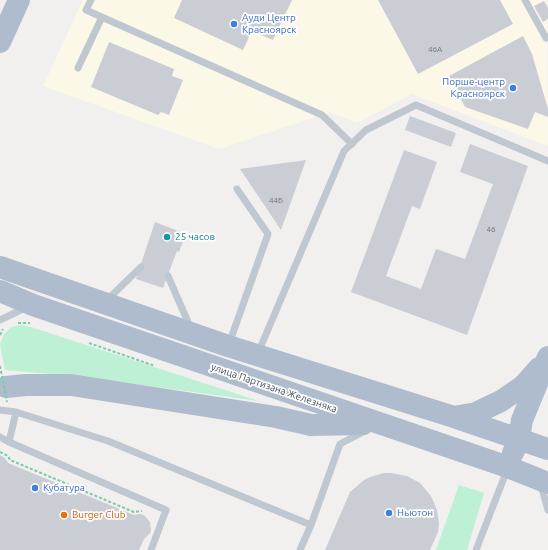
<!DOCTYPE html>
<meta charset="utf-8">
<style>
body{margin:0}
canvas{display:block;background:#f2efef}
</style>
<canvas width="548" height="550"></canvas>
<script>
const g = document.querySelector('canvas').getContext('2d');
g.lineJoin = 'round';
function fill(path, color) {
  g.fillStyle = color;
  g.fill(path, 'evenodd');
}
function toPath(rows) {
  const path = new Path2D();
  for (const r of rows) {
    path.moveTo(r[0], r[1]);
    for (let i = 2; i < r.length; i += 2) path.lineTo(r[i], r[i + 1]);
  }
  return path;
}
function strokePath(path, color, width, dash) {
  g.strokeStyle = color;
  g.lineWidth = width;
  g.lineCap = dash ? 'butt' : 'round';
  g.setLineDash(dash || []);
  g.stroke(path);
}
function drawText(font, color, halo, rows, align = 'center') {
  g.font = font + ' Ubuntu,sans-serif';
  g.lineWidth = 3.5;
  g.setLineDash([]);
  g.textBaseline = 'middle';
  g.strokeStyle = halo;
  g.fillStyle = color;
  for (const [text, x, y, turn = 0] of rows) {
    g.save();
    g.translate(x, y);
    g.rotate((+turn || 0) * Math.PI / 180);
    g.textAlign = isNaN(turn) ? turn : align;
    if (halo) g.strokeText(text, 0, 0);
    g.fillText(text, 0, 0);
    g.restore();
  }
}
fill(toPath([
 [83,0,547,0,548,146,412,94,357,123,330,112,219,149,43,86]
]), '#fcf8e8');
fill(toPath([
 [21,325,31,327,259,401,76,376,5,370,0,344,4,334,11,327],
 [459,485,484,493,467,550,436,550]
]), '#bdf0d5');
fill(toPath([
 [182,0,292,0,273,40,252,31,243,50,174,18],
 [378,0,500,0,513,24,418,74],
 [544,1,548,8,548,19,543,22,534,6],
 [523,36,532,54,548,109,548,117,535,112,528,129,465,107,449,76],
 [109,42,174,69,172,76,183,80,169,115,161,112,158,115,91,87],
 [410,116,456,133,451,147,405,130],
 [470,144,528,166,467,335,351,292,404,150,437,162,420,209,412,206,386,276,421,289,436,249,465,259,493,184,460,172],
 [306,160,281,230,240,169],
 [155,222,186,234,179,252,177,251,163,288,136,279],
 [0,455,5,458,8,463,134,515,139,514,144,515,150,522,151,532,144,539,139,550,0,550],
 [384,473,391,473,407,476,420,483,431,496,437,510,439,524,438,532,430,550,325,550,350,492,364,480,370,477]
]), '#cbcdd5');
strokePath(toPath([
 [18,323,30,323],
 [0,335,3,329],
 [89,343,155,366],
 [0,452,8,456,10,460,134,512,142,511]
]), '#74cea9', 2, [3, 2]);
strokePath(toPath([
 [91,0,86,10,322,115,352,144],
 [525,0,546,38,548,37],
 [78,68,102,17],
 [168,276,191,329],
 [107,300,141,267],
 [0,320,27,307],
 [229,344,268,234,237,189],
 [258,353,344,151,366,130,416,105,548,161],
 [0,410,16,412,108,441,311,525],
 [0,437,9,442,166,510,151,550],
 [9,442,16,412],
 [541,485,548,510],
 [300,550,311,525,340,444,365,431],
 [476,550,507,470]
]), '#bfc8d1', 7);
strokePath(toPath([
 [0,42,19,0],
 [0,267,228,346,454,417,548,449],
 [0,291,33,305,508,467,548,483],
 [6,387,26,385,71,385,276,417,311,425,363,424],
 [454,417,476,413,501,401,523,386,539,368],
 [513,453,519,439,522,420,548,357]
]), '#aebcce', 22);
strokePath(toPath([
 [0,366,7,402]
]), '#74cea9', 2, [3, 2]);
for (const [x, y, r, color] of [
 [234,24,4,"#3f7fe0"],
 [513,88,4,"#3f7fe0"],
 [167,237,4,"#0f9aa8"],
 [35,488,4,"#3f7fe0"],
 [389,513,4,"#3f7fe0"],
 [64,515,4,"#e8710a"]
]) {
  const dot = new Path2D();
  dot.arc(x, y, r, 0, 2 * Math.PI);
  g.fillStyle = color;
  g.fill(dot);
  strokePath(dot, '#fff', 1.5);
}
drawText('8px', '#686f7b', null, [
 ["46А",435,49],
 ["44Б",276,200],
 ["46",491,229]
]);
drawText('10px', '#366cbe', '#fff', [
 ["Ауди Центр",242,18],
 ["Красноярск",242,30],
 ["Порше-центр",505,82,"right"],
 ["Красноярск",505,94,"right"],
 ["Кубатура",43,488],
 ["Ньютон",397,513]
], 'left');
drawText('10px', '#0d838f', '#fff', [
 ["25 часов",175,237]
], 'left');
drawText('10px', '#47505d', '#fff', [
 ["улица Партизана Железняка",274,388,19]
]);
drawText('10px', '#c56008', '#fff', [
 ["Burger Club",72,515]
], 'left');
</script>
